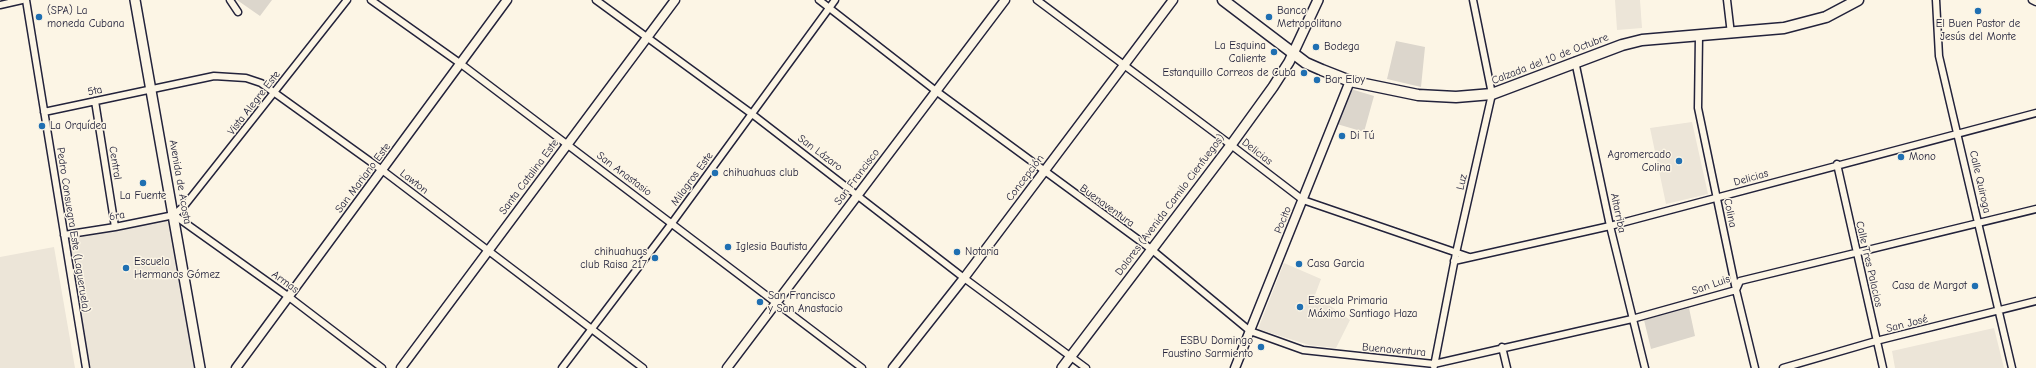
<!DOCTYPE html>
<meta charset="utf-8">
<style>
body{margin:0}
canvas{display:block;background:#fcf5e5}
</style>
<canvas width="2036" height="368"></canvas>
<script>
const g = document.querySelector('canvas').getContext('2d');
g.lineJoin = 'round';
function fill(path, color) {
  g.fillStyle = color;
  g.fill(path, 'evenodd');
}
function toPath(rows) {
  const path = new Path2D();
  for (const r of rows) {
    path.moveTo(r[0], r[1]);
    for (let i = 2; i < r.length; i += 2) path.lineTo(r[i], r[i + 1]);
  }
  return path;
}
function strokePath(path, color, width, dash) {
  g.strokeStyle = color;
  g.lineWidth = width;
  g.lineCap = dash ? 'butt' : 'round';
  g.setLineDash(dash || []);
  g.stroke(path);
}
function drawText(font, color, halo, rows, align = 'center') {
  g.font = font + ' "Comic Neue",sans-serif';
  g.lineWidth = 3;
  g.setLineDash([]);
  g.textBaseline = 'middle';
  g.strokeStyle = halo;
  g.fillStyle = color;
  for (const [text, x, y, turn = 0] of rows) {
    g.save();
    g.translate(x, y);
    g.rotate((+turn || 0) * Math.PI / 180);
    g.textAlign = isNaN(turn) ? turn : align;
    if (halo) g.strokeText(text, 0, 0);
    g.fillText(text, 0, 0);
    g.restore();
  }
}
fill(toPath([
 [1615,0,1640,0,1642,28,1617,30],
 [1692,122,1708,194,1666,204,1650,128],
 [174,215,200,368,86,368,64,235],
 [54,247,75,368,0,368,0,257],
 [1284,263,1321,279,1315,295,1350,320,1336,348,1309,345,1258,329],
 [1994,328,2004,368,1895,368,1892,351]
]), '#ece5d8');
fill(toPath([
 [237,0,272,0,260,16],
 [1396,41,1425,47,1421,87,1387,79],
 [1351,89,1374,96,1364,132,1337,124],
 [1689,308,1695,336,1651,349,1644,320]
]), '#dcd6cc');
const minor = toPath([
 [26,0,86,368],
 [230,0,238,12],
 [371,0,461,64,862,368],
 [596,0,752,114,964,278,1086,368],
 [819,0,936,91,1151,249,1250,331,1303,350,1434,364,1632,319,1736,290,1740,281,2036,209],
 [1037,0,1231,145,1303,200,1469,257],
 [1727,0,1731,34],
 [1936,0,1939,56,2012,368],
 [2032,0,2036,2],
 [0,5,22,0],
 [1699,36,1698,108,1736,290,1755,368],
 [1575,61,1610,226,1645,368],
 [95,101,115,227],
 [44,112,214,76,246,78,261,83,382,170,643,368],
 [1837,164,1883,368],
 [174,215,289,297,382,368],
 [64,235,115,227,174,215,185,205,347,0],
 [1454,261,1610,226,2036,113],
 [1502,347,1507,368],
 [1434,366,1456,253,1492,94,1473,0],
 [562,368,672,223,835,0],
 [1783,368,1876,341,2036,301]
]);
const tertiary = toPath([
 [236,368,507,0],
 [401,368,675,0],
 [727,368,1005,0],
 [893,368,964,278,1173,0],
 [1235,368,1350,81]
]);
const secondary = toPath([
 [135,0,200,368],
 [1062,368,1231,145,1273,87,1289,62,1318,0]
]);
const primary = toPath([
 [1223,0,1306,63,1322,70,1350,81,1418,95,1456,97,1492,94,1622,45,1642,40,1784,28,1826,17,1858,0]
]);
strokePath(minor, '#22223b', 9);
strokePath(tertiary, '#22223b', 11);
strokePath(secondary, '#22223b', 12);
strokePath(primary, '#22223b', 13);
strokePath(minor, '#fcf5e5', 6);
strokePath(tertiary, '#fcf5e5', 8);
strokePath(secondary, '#fcf5e5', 9);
strokePath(primary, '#fcf5e5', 10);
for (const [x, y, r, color] of [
 [1978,11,4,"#1f6fb2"],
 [39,17,4,"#1f6fb2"],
 [1269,17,4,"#1f6fb2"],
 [1316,47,4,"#1f6fb2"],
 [1274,52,4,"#1f6fb2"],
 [1304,73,4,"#1f6fb2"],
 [1317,80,4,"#1f6fb2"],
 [42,126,4,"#1f6fb2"],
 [1342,136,4,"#1f6fb2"],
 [1901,157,4,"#1f6fb2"],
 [1679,161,4,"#1f6fb2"],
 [715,173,4,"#1f6fb2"],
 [143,183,4,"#1f6fb2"],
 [728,247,4,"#1f6fb2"],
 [957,252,4,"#1f6fb2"],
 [655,258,4,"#1f6fb2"],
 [1299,264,4,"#1f6fb2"],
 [126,268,4,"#1f6fb2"],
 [1975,286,4,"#1f6fb2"],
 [760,302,4,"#1f6fb2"],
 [1300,307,4,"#1f6fb2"],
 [1261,347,4,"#1f6fb2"]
]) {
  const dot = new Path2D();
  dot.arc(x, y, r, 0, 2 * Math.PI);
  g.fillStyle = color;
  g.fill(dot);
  strokePath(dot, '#fcf5e5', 1.5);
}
drawText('11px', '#22223b', '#fcf5e5', [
 ["(SPA) La",47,11],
 ["moneda Cubana",47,24],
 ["Banco",1277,11],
 ["Metropolitano",1277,24],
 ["El Buen Pastor de",1978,24,"center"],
 ["Jesús del Monte",1978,37,"center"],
 ["La Esquina",1266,46,"right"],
 ["Caliente",1266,59,"right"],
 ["Bodega",1324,47],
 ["Estanquillo Correos de Cuba",1296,73,"right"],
 ["Bar Eloy",1325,80],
 ["La Orquídea",50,126],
 ["Di Tú",1350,136],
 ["Agromercado",1671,155,"right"],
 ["Colina",1671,168,"right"],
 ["Mono",1909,157],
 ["chihuahuas club",723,173],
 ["La Fuente",143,196,"center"],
 ["Iglesia Bautista",736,247],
 ["chihuahuas",647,252,"right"],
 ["club Raisa 217",647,265,"right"],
 ["Notaria",965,252],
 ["Escuela",134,262],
 ["Hermanos Gómez",134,275],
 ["Casa Garcia",1307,264],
 ["Casa de Margot",1967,286,"right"],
 ["San Francisco",768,296],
 ["y San Anastacio",768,309],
 ["Escuela Primaria",1308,301],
 ["Máximo Santiago Haza",1308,314],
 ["ESBU Domingo",1253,341,"right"],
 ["Faustino Sarmiento",1253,354,"right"]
], 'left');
drawText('11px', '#22223b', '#fcf5e5', [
 ["Calzada del 10 de Octubre",1550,59,-21],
 ["5ta",95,91,-12],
 ["Vista Alegre Este",254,103,-52],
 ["Delicias",1257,152,38],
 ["San Lázaro",820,153,37],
 ["Central",115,163,81],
 ["San Anastasio",624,174,37],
 ["Santa Catalina Este",529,177,-53],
 ["San Francisco",857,177,-53],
 ["San Mariano Este",363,178,-53],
 ["Concepción",1025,178,-53],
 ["Delicias",1751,178,-16],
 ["Milagros Este",692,179,-54],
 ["Avenida de Acosta",180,182,80],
 ["Lawton",414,182,38],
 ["Luz",1462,182,-77],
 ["Calle Quiroga",1980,182,77],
 ["Dolores (Avenida Camilo Cienfuegos)",1170,205,-53],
 ["Buenaventura",1107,206,36],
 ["Altarriba",1618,213,78],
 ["Colina",1730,213,78],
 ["6ra",117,216,-11],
 ["Pocito",1283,220,-68],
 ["Pedro Consuegra Este (Lagueruela)",73,230,81],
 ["Calle Tres Palacios",1869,264,77],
 ["Armas",285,282,36],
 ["San Luis",1711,285,-19],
 ["San José",1907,324,-14],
 ["Buenaventura",1394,350,5]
]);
</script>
